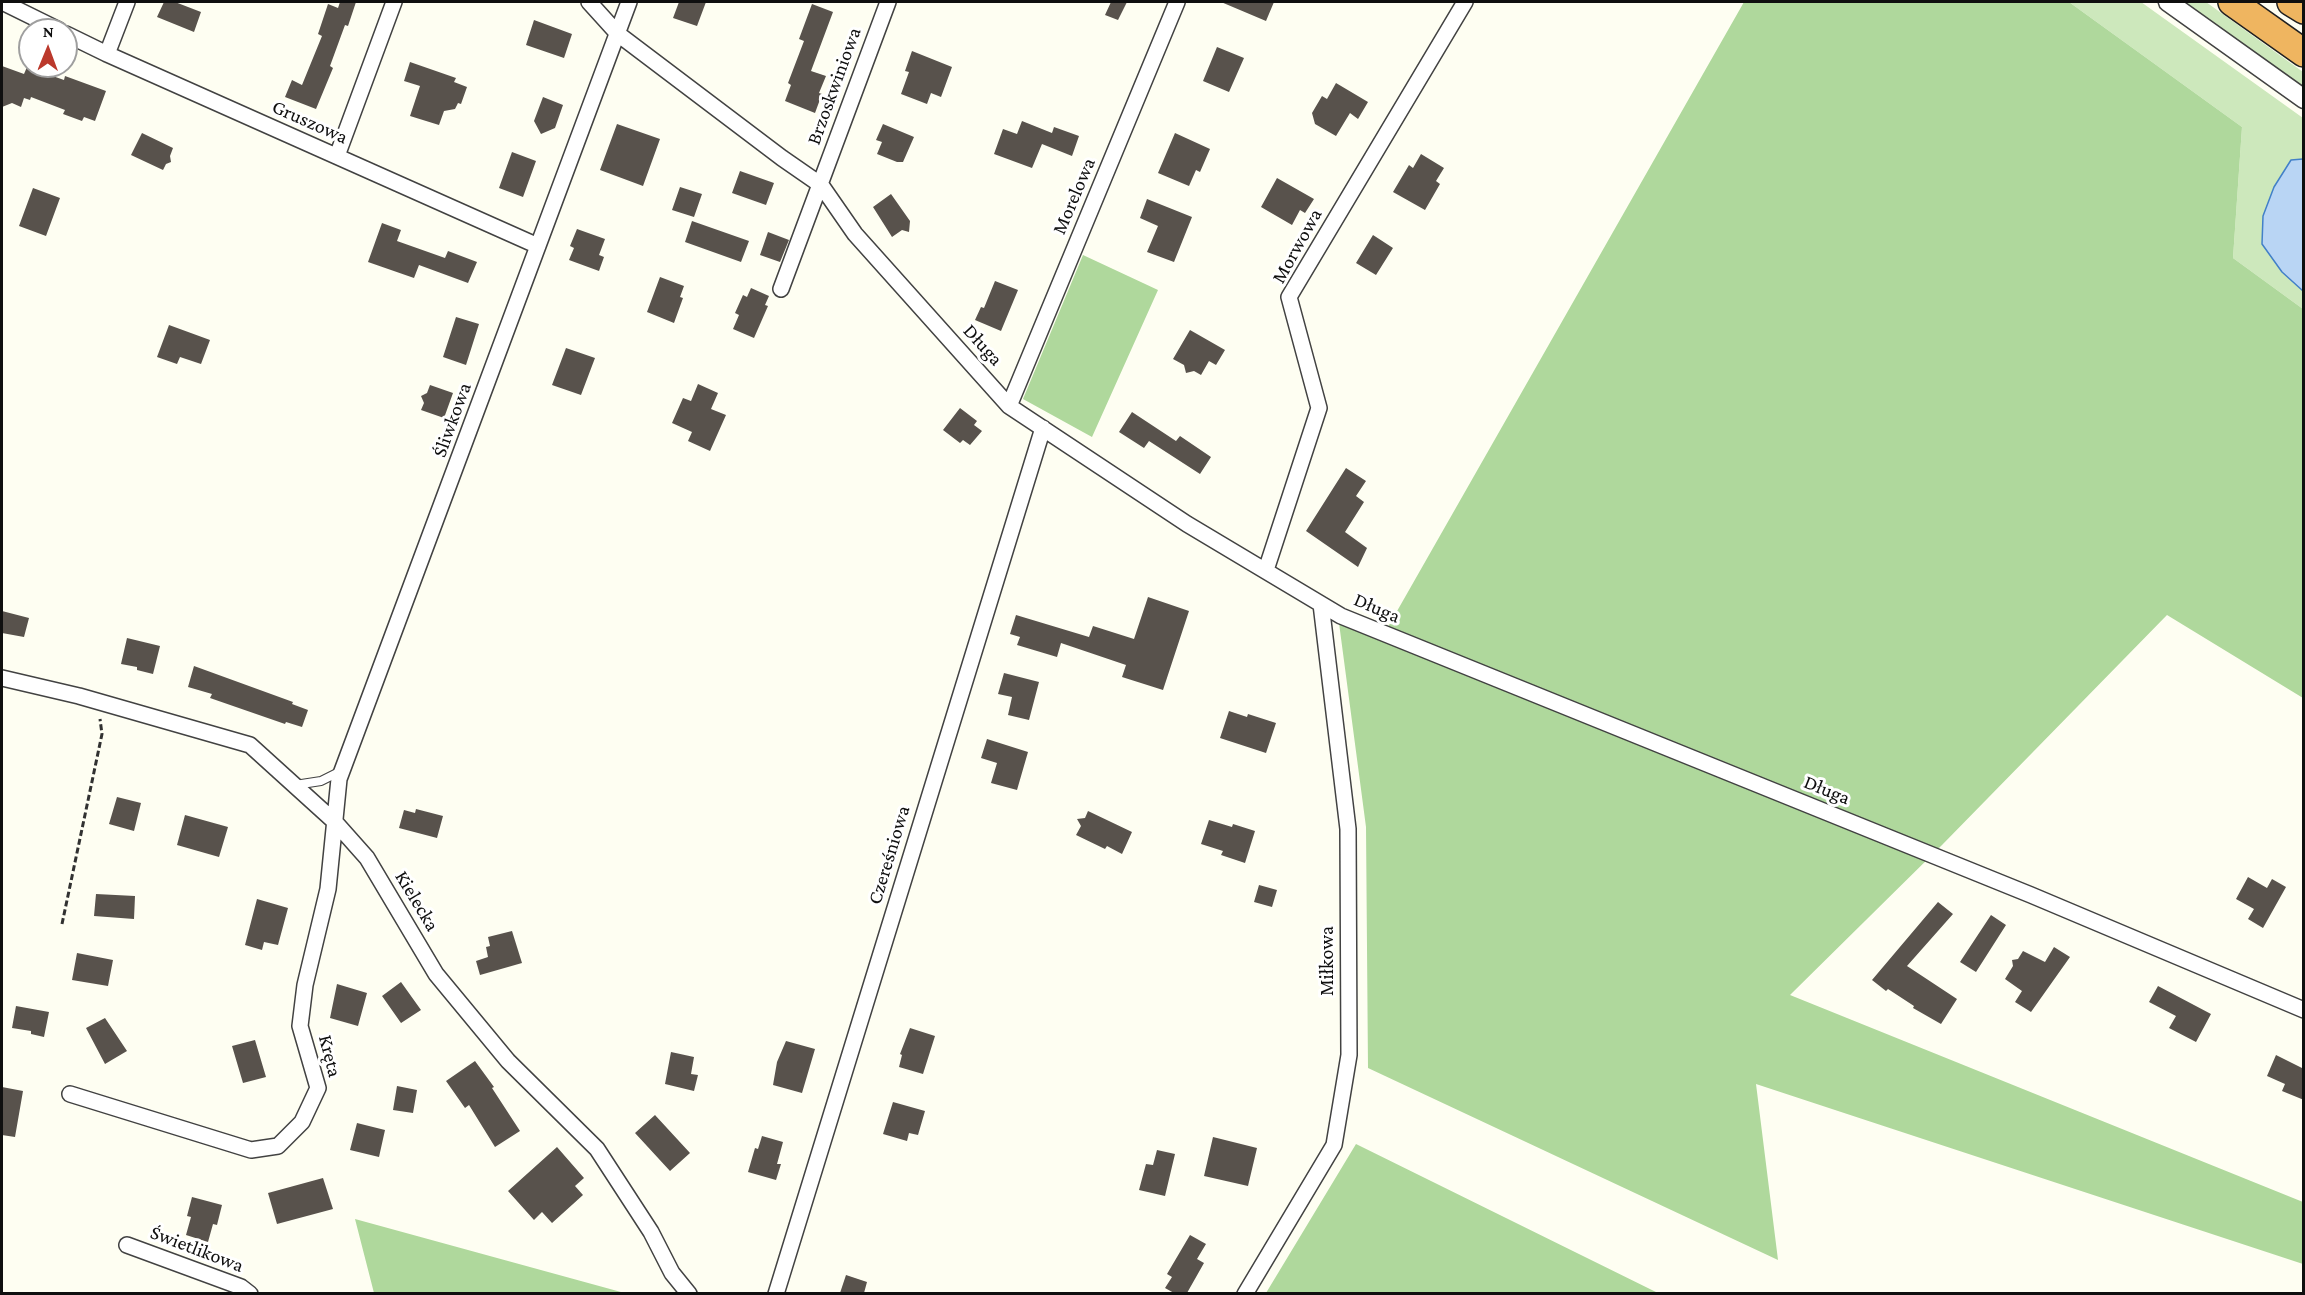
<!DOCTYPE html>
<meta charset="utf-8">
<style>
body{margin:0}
#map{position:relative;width:2305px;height:1295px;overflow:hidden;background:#fefef2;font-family:"Crimson Pro",serif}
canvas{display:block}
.frame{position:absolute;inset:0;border:3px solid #0f0f0f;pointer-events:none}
.north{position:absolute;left:18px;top:18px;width:60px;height:60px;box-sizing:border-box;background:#fff;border:2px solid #9f9f9f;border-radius:50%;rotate:1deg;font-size:16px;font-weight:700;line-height:24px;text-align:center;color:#0f0f0f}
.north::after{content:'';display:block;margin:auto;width:21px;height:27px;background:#bb392c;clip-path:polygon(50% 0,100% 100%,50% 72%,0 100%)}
</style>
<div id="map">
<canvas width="2305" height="1295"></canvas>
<div class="frame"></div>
<div class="north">N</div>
</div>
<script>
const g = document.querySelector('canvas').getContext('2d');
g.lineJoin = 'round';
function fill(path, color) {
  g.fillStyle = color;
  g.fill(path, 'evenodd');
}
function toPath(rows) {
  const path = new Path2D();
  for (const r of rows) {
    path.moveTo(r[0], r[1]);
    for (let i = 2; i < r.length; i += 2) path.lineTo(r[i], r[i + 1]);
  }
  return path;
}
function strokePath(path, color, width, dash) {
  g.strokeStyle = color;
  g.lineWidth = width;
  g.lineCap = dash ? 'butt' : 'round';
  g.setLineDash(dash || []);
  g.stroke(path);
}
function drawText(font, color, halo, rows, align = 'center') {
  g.font = font + ' "Crimson Pro",serif';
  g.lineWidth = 6;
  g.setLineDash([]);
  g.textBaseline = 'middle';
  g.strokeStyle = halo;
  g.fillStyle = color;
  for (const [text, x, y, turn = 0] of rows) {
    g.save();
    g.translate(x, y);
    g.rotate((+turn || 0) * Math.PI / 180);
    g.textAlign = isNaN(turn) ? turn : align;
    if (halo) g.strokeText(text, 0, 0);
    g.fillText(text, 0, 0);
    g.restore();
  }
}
fill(toPath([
 [2069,2,2141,2,2303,118,2303,309,2233,258,2242,127],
 [2182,2,2206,2,2303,72,2303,86]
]), '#cde8bc');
fill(toPath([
 [1744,2,2069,2,2242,127,2233,258,2303,309,2303,698,2167,615,1942,845,1790,995,2303,1202,2303,1264,1756,1084,1778,1260,1368,1068,1366,827,1339,623,1380,641],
 [1083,255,1158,290,1092,437,1023,399],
 [1356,1144,1658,1293,1266,1293],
 [355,1219,621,1292,628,1293,374,1293]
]), '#afd89c');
const water = toPath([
 [2303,159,2304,159,2303,291,2282,272,2262,244,2263,216,2274,187,2291,160,2303,159]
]);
fill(water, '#b9d5f4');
strokePath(water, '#4280c8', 1.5);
fill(toPath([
 [164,2,175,2,201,12,194,32,157,17],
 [340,2,356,2,348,26,345,25,330,66,333,68,316,109,285,97,292,80,302,85,322,36,318,34,328,4,338,8],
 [679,2,706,2,697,26,673,18],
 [1111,2,1127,2,1118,20,1105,15],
 [1221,2,1274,2,1266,21],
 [812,4,833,12,811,71,826,76,819,93,822,94,815,113,785,101,791,85,788,83,804,41,799,39],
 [534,20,572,34,564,58,526,45],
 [1217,47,1244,58,1229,92,1203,81],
 [912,51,952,67,941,97,931,93,927,104,901,94,909,72,905,71],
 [410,62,456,78,454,82,467,87,461,104,458,103,455,109,444,111,439,125,410,116,420,86,404,81],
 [2,66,24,74,27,67,64,80,65,76,106,91,95,121,84,117,82,121,63,114,65,110,31,97,30,100,24,98,21,107,12,103,2,107],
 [1336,83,1368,102,1358,119,1350,113,1336,136,1315,124,1312,113,1322,96,1327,99],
 [543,97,563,105,555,128,541,134,534,121],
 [1022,121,1052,133,1054,127,1079,136,1072,156,1042,144,1032,168,994,154,1003,129,1017,134],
 [617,124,660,139,643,186,600,170],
 [883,124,914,137,903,162,897,162,877,154,882,142,876,140],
 [142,133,173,148,170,156,171,162,166,164,163,170,131,155],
 [1175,133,1210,149,1200,172,1196,170,1189,186,1158,173],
 [512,152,536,161,523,197,499,188],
 [1421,154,1444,168,1436,181,1440,184,1425,210,1393,192,1409,165,1413,168],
 [740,171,774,183,766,205,732,193],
 [1277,178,1314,199,1305,213,1300,210,1292,225,1261,207],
 [680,187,702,194,694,217,672,210],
 [33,188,60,198,46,236,19,226],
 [891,194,910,221,909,232,902,230,892,237,873,207],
 [1147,199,1192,217,1174,262,1147,252,1158,226,1140,218],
 [692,221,749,241,741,262,685,242],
 [382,223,401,230,397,241,445,258,448,251,477,262,468,283,419,265,414,278,368,262],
 [577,229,605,239,599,255,604,257,599,271,569,260,574,248,570,246],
 [768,232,789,240,780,262,760,255],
 [1373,235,1393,248,1376,275,1356,263],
 [660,277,684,286,680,297,683,298,674,323,647,312],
 [995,281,1018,290,1001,331,975,320,981,307,984,308],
 [751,288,769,296,765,305,768,306,754,338,733,329,739,315,735,313,743,295,747,297],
 [456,317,479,324,466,365,443,357],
 [169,325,210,340,201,364,180,357,177,364,157,357],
 [1190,330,1225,350,1216,365,1209,361,1201,375,1194,371,1186,373,1184,365,1173,359],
 [566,348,595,358,581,395,552,385],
 [698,384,718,393,711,409,726,415,710,451,688,441,692,432,672,423,683,398,691,401],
 [430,385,453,393,444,418,421,410,424,403,421,396,427,393],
 [960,408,977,421,974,425,982,431,970,445,963,440,960,443,943,430],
 [1132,412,1176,441,1180,436,1211,457,1200,474,1149,441,1144,448,1119,432],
 [1346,468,1366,481,1356,496,1364,502,1345,532,1367,548,1358,567,1306,531],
 [1148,597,1189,611,1163,690,1122,677,1126,665,1061,643,1057,657,1017,645,1020,637,1010,634,1016,615,1089,637,1093,626,1134,639],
 [2,611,29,618,24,637,2,633],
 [127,638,160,646,153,674,137,670,137,667,121,664],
 [194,666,293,702,292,704,308,710,302,727,286,722,285,724,210,698,212,694,188,687],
 [1004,673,1039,682,1029,720,1008,715,1012,697,998,694],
 [1229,711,1247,717,1248,714,1276,723,1266,753,1220,738],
 [987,739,1028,752,1017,790,991,783,997,763,981,758],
 [117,797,141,803,134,831,109,824],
 [416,809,443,816,437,838,399,828,404,810,415,813],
 [1088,811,1132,832,1122,854,1107,846,1105,849,1076,835,1081,826,1077,819,1085,818],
 [185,815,228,827,219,857,177,845],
 [1209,820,1232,827,1233,824,1255,831,1245,863,1221,855,1223,851,1201,844],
 [2248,877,2267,888,2272,879,2286,887,2263,928,2248,919,2254,909,2236,899],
 [1259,885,1277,890,1272,907,1254,902],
 [96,894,135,896,134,919,94,916],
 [257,899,288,908,278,945,264,942,262,950,245,945],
 [1938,902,1953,914,1907,966,1957,999,1941,1024,1913,1008,1914,1006,1888,989,1886,991,1872,980],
 [1991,915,2006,925,1976,972,1960,962],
 [512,931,522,963,480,975,476,961,488,957,486,947,490,946,488,937],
 [2054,947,2070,957,2031,1012,2015,1002,2022,991,2005,979,2013,966,2012,960,2018,959,2023,951,2045,962],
 [77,953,113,960,108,986,72,980],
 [401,982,421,1010,401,1023,382,996],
 [337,984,367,993,358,1026,330,1018],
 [2158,986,2211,1014,2196,1042,2169,1028,2176,1016,2149,1002],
 [16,1006,49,1012,44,1037,31,1034,31,1031,12,1028],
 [105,1018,127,1051,105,1064,86,1028],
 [910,1028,935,1036,923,1074,899,1067,902,1055,900,1054],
 [255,1040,266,1077,243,1083,232,1046],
 [786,1041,815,1049,802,1093,773,1085,777,1062],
 [671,1052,694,1057,691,1074,698,1075,694,1091,665,1084],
 [2276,1055,2304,1069,2304,1100,2282,1091,2285,1084,2267,1076],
 [475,1061,494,1087,492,1088,520,1131,495,1147,469,1105,465,1108,446,1081],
 [397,1086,417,1090,413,1113,393,1110],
 [2,1087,23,1091,15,1137,2,1135],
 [893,1102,925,1111,918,1135,909,1133,907,1141,883,1134],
 [655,1115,690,1153,670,1171,635,1133],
 [357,1123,385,1130,379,1157,350,1150],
 [762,1136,783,1142,777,1164,781,1164,776,1180,748,1172,755,1148,758,1149],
 [1213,1137,1257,1148,1248,1186,1204,1176],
 [557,1147,584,1178,575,1186,583,1195,552,1223,542,1212,534,1220,508,1191],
 [1157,1150,1175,1154,1165,1196,1139,1190,1146,1164,1153,1165],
 [323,1178,333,1209,277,1224,268,1193],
 [192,1197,222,1205,217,1225,213,1224,208,1242,186,1235,191,1217,187,1216],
 [1190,1235,1206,1244,1197,1259,1204,1263,1187,1293,1174,1293,1165,1288,1172,1277,1167,1274],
 [846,1275,867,1282,864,1293,840,1293]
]), '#58524c');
const service = toPath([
 [295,785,321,781,341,771]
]);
const minor = toPath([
 [2,2,59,30],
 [589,2,618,34,782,158,821,185,855,234,1009,406,1187,524,1341,616,2031,895,2304,1010],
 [66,34,107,54,538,246],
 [107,54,127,2],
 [337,156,394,2],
 [781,289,888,2],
 [1009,406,1177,2],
 [1266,570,1319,408,1289,297,1465,2],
 [2,678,79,696,250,745,335,822,367,858,436,974,508,1061,597,1149,651,1232,672,1273,689,1294],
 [70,1094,251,1150,278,1146,302,1122,318,1088,300,1026,305,985,328,889,339,779,629,2],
 [127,1245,241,1287,250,1294],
 [776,1294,1043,428],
 [1245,1294,1334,1145,1349,1055,1348,829,1321,604]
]);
const tertiary = toPath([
 [2168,2,2304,99]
]);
const motorway = toPath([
 [2232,2,2304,53],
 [2291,2,2304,10]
]);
strokePath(service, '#424242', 10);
strokePath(minor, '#424242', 18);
strokePath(tertiary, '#424242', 21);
strokePath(motorway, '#202020', 30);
strokePath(toPath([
 [62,924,102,734,100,719]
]), '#313131', 3, [6, 3]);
strokePath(service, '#fff', 8);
strokePath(minor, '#fff', 15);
strokePath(tertiary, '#fff', 18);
strokePath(motorway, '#efb560', 27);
drawText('20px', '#0f0f0f', '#fff', [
 ["Brzoskwiniowa",834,86,-70],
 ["Gruszowa",310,122,24],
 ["Morelowa",1074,196,-67],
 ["Morwowa",1297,246,-61],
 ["Długa",983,345,48],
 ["Śliwkowa",452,420,-70],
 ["Długa",1377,608,23],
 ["Długa",1827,790,22],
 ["Czereśniowa",889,855,-73],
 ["Kielecka",417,901,59],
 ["Miłkowa",1327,961,-90],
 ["Kręta",330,1056,76],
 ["Świetlikowa",197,1249,21]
]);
</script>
